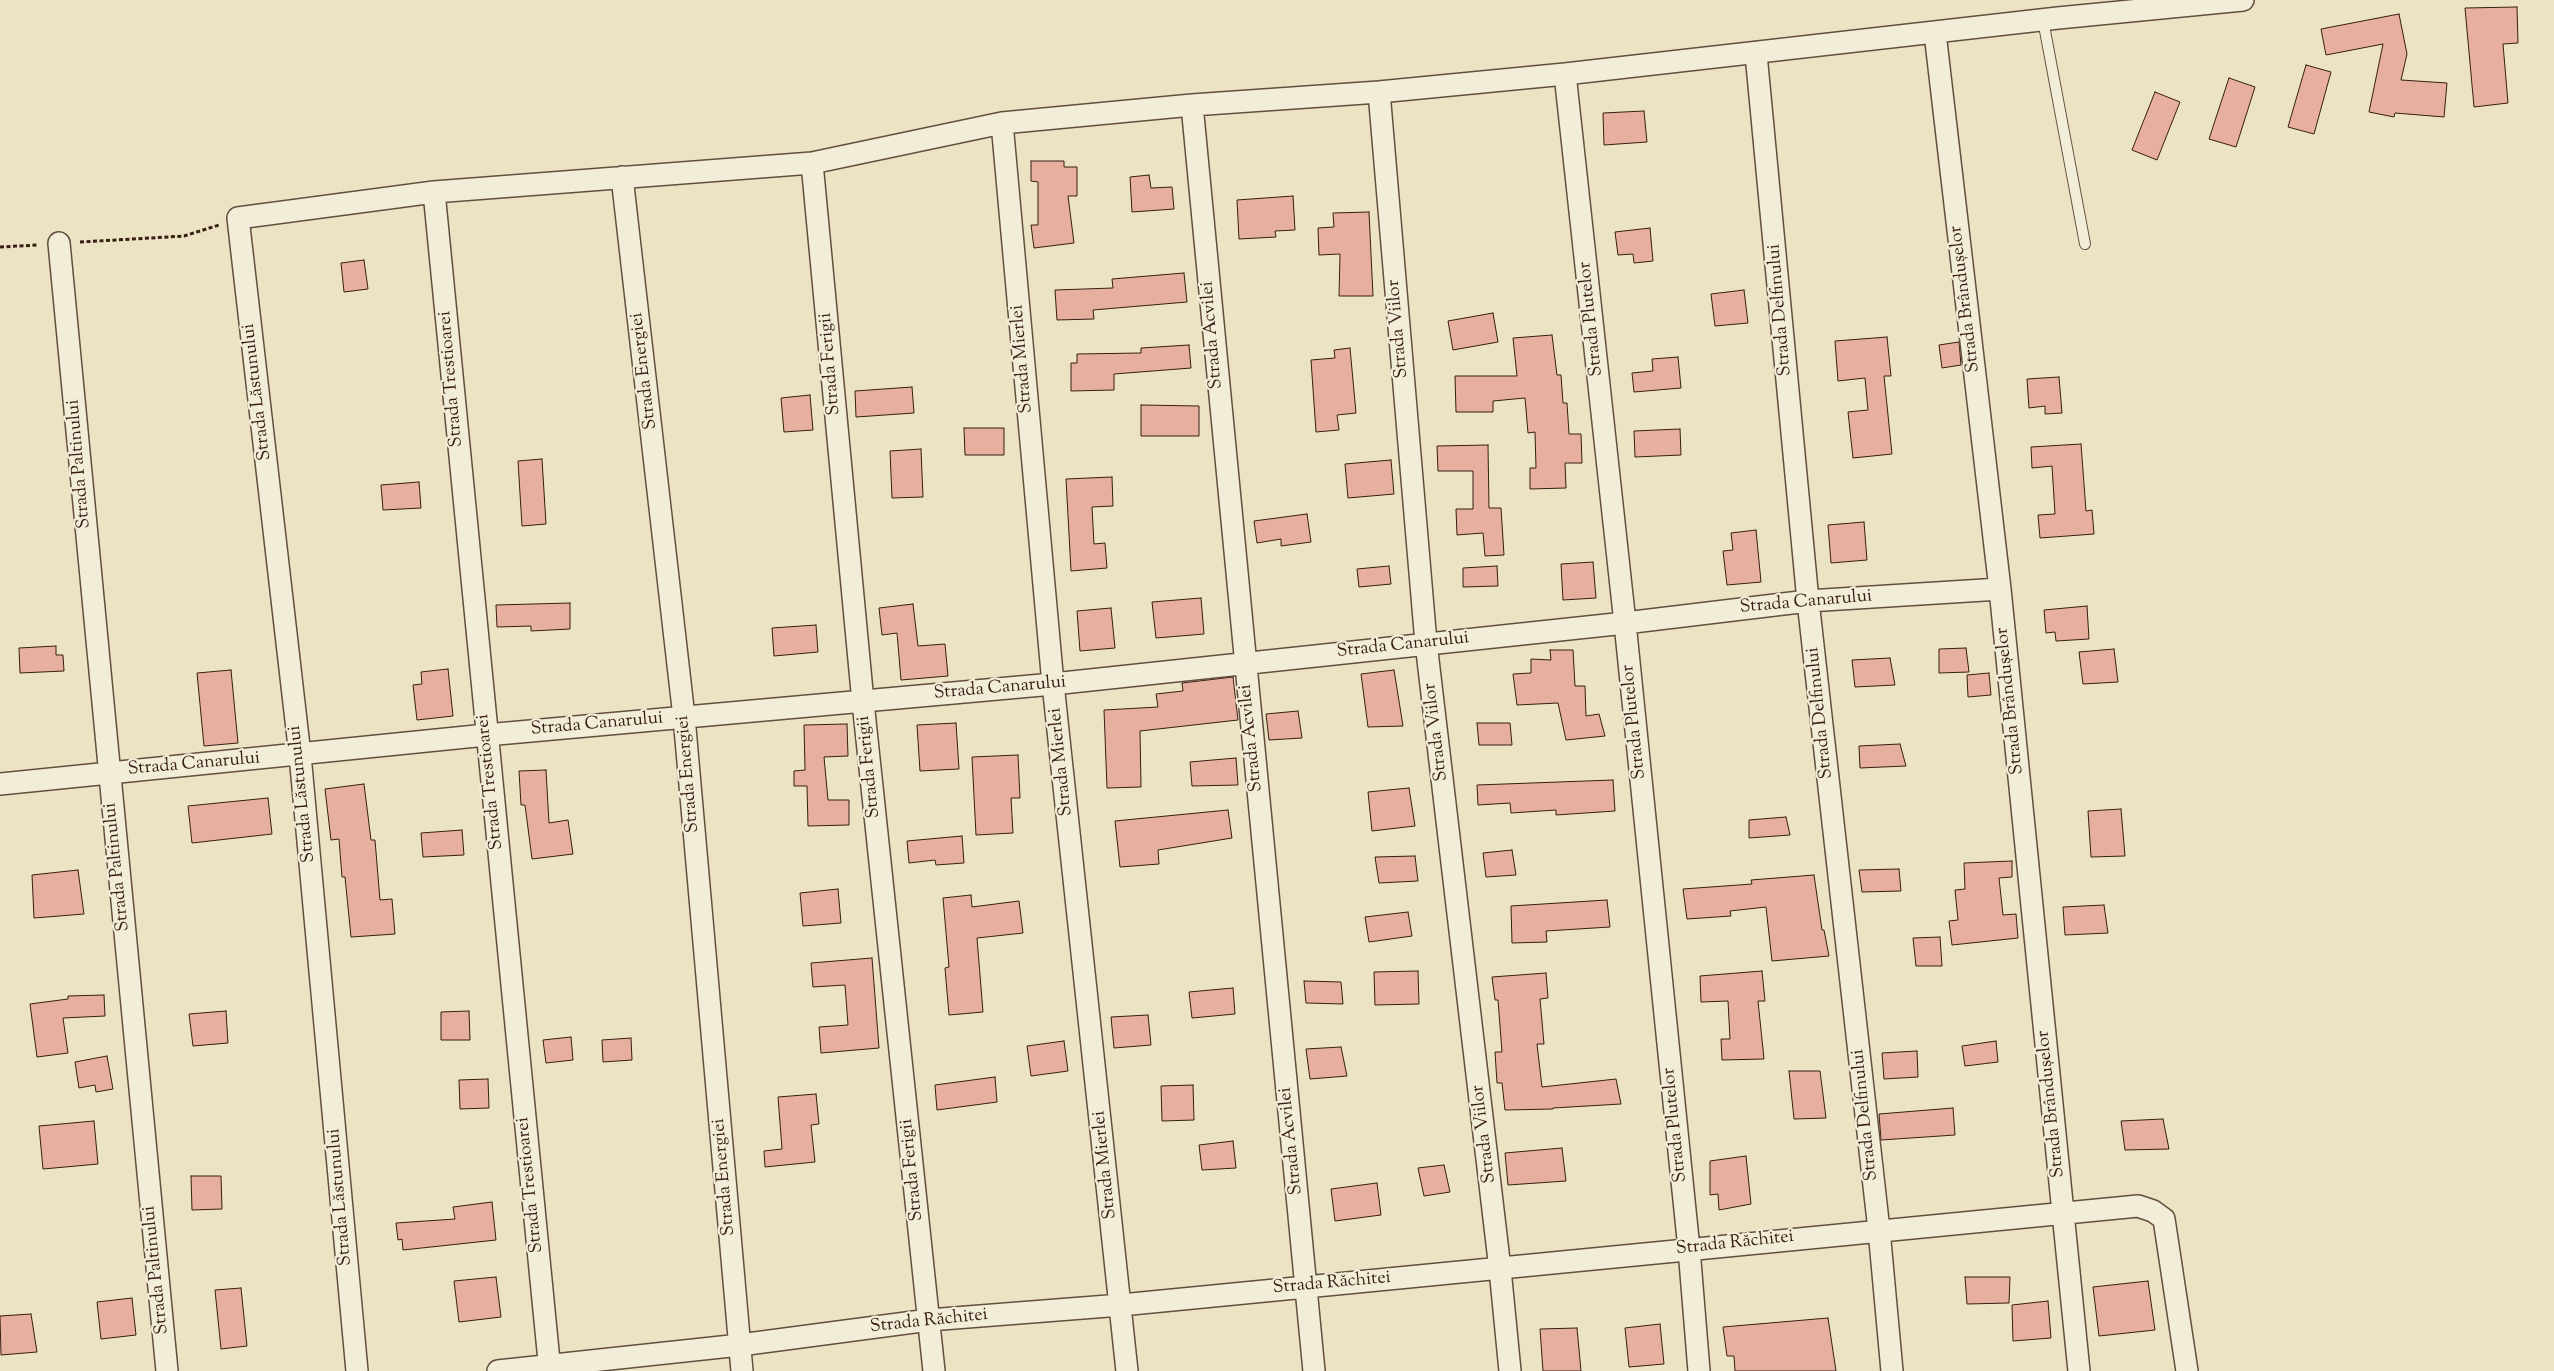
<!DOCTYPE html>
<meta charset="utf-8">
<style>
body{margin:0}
canvas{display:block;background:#ebe3c3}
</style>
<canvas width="2554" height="1371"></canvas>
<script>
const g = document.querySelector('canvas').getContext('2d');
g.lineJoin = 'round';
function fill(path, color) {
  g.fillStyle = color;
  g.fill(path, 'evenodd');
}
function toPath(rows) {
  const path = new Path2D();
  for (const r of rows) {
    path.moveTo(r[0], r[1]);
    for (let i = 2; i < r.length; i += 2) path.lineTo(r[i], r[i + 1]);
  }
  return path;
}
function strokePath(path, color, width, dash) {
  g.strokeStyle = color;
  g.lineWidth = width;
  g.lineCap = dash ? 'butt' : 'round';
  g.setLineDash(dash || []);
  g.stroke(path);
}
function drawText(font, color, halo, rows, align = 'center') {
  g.font = font + ' "Sorts Mill Goudy",serif';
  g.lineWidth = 4.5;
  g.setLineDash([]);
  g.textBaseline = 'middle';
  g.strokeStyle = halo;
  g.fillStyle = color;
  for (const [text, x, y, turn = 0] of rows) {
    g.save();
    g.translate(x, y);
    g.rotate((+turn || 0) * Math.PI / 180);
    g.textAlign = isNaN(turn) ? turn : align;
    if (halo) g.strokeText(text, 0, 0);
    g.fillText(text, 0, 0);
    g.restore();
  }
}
const building = toPath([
 [2517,7,2518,43,2503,44,2508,103,2474,107,2465,8,2517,7],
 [2399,14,2407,54,2401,80,2447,83,2444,117,2395,113,2394,117,2369,112,2383,44,2326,55,2321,29,2399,14],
 [2306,65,2331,72,2314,134,2288,127,2306,65],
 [2229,78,2255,87,2236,147,2209,139,2229,78],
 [2155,92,2180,102,2157,160,2132,150,2155,92],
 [1644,111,1647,142,1604,145,1603,113,1644,111],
 [1031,161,1064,161,1064,167,1077,167,1077,196,1068,196,1074,243,1034,248,1031,225,1038,225,1038,182,1031,181,1031,161],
 [1149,175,1151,188,1172,187,1174,209,1132,212,1130,177,1149,175],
 [1293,196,1295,230,1275,231,1276,237,1239,239,1237,200,1293,196],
 [1369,212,1373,296,1339,296,1340,254,1319,255,1318,228,1334,227,1333,213,1369,212],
 [1650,228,1653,261,1634,263,1633,254,1618,255,1615,232,1650,228],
 [364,260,368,289,344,292,341,263,364,260],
 [1184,273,1187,302,1093,310,1094,319,1057,320,1055,290,1113,288,1112,279,1184,273],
 [1744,290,1748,323,1715,326,1711,294,1744,290],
 [1493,313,1498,342,1453,350,1448,321,1493,313],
 [1552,335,1557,375,1561,375,1563,403,1567,403,1569,434,1581,434,1582,463,1565,463,1566,488,1530,489,1530,468,1536,468,1535,432,1528,433,1525,398,1493,401,1493,412,1456,412,1455,376,1517,376,1513,338,1552,335],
 [1887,337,1891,376,1884,376,1892,454,1853,458,1848,412,1868,410,1865,378,1838,381,1835,341,1887,337],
 [1959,342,1961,365,1942,368,1939,345,1959,342],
 [1189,345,1191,368,1114,374,1114,390,1071,391,1071,363,1077,363,1077,354,1141,353,1141,348,1189,345],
 [1350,348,1356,413,1337,415,1339,430,1316,432,1311,360,1335,358,1334,350,1350,348],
 [1678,357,1681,388,1634,392,1632,373,1653,371,1652,359,1678,357],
 [2059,377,2062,413,2045,414,2045,406,2029,408,2027,379,2059,377],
 [912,387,914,413,856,417,855,391,912,387],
 [810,395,813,430,784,432,781,398,810,395],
 [1141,405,1199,406,1199,436,1141,436,1141,405],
 [964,428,1004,428,1004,455,965,455,964,428],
 [1680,429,1681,455,1635,457,1634,431,1680,429],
 [2081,444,2086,511,2092,510,2094,534,2040,538,2038,515,2055,514,2052,466,2032,468,2031,447,2081,444],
 [1488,445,1489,508,1501,508,1504,555,1485,556,1483,533,1457,535,1456,509,1473,509,1473,471,1438,471,1437,446,1488,445],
 [921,449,923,497,892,498,890,451,921,449],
 [542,459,546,524,522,526,518,461,542,459],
 [1391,460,1394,494,1348,498,1345,464,1391,460],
 [1112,477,1113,506,1092,507,1094,544,1105,543,1107,568,1071,571,1066,479,1112,477],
 [419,482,421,508,383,510,381,485,419,482],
 [1307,514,1311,542,1281,546,1281,539,1257,543,1254,521,1307,514],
 [1864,522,1867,560,1831,563,1828,525,1864,522],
 [1756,530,1761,582,1727,585,1723,551,1733,550,1731,533,1756,530],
 [1593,562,1596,598,1563,600,1561,564,1593,562],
 [1389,566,1391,584,1359,587,1357,569,1389,566],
 [1497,566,1498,586,1463,587,1463,568,1497,566],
 [1201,598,1204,634,1156,638,1152,602,1201,598],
 [570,603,570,629,531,631,531,626,497,627,496,605,570,603],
 [913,604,918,646,945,644,948,676,901,680,897,633,882,635,879,608,913,604],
 [2087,606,2089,639,2056,641,2055,632,2046,633,2044,610,2087,606],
 [1111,608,1115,648,1080,651,1077,611,1111,608],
 [816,625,818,652,774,656,772,628,816,625],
 [56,646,56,655,63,655,64,671,20,673,19,648,56,646],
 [1966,648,1969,672,1939,673,1939,649,1966,648],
 [2114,649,2118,682,2083,684,2079,652,2114,649],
 [1550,650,1573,650,1575,686,1585,686,1586,716,1599,714,1605,736,1566,740,1558,703,1517,705,1513,674,1531,673,1531,659,1551,660,1550,650],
 [1890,658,1895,685,1855,687,1852,660,1890,658],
 [448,669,453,716,417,720,413,685,422,684,421,672,448,669],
 [231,670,238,743,204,746,197,673,231,670],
 [1394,670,1403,726,1368,727,1361,674,1394,670],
 [1989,673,1991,695,1968,697,1967,675,1989,673],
 [1233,677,1238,720,1140,731,1141,787,1107,788,1104,710,1158,707,1156,694,1183,691,1182,683,1233,677],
 [1298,711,1302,738,1269,740,1266,714,1298,711],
 [956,723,959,769,920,771,917,725,956,723],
 [1477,723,1510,723,1512,745,1479,745,1477,723],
 [847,724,848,756,824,757,828,800,849,800,849,825,808,826,807,786,794,786,794,771,805,770,804,725,847,724],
 [1900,744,1906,766,1860,768,1859,746,1900,744],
 [1018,755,1020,798,1011,798,1013,833,976,835,972,757,1018,755],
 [1236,758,1238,785,1192,786,1190,762,1236,758],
 [546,770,549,823,568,820,573,854,532,859,525,805,521,805,519,771,546,770],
 [1613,780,1615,811,1556,815,1556,810,1511,813,1510,803,1478,805,1477,785,1613,780],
 [364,784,371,840,375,840,380,900,392,899,395,934,351,937,345,877,342,877,339,839,331,840,325,789,364,784],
 [1409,788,1415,826,1372,831,1368,792,1409,788],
 [268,798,272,834,192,843,188,806,268,798],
 [2121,809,2125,856,2091,857,2088,811,2121,809],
 [1228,810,1232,838,1158,850,1159,864,1120,867,1115,821,1228,810],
 [1786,817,1790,835,1749,838,1749,820,1786,817],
 [462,830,464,855,423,857,421,833,462,830],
 [962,836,964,863,936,865,935,860,909,863,907,841,962,836],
 [1512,850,1516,875,1486,877,1483,853,1512,850],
 [1415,856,1418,881,1379,883,1375,857,1415,856],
 [2012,861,2012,877,1999,878,2003,915,2016,914,2018,938,1952,945,1949,921,1958,920,1955,890,1965,889,1964,863,2012,861],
 [1899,869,1901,891,1862,892,1859,870,1899,869],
 [78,870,84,914,34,918,32,875,78,870],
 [1814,875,1822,930,1824,930,1829,956,1772,961,1766,907,1730,911,1731,916,1687,919,1683,889,1752,884,1751,880,1814,875],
 [838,889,841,923,803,926,800,893,838,889],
 [971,895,972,907,1019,901,1023,933,977,938,983,1012,949,1015,945,968,949,967,943,898,971,895],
 [1607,900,1610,927,1546,931,1547,942,1512,943,1511,906,1607,900],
 [2104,905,2108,933,2065,935,2063,907,2104,905],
 [1408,912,1412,936,1369,942,1365,917,1408,912],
 [1940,937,1942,966,1916,966,1913,938,1940,937],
 [872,958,879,1048,821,1053,819,1027,848,1025,845,985,813,987,811,963,872,958],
 [1418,971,1419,1004,1375,1005,1374,972,1418,971],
 [1762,971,1765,1001,1758,1001,1764,1059,1722,1060,1721,1039,1730,1039,1728,1001,1701,1002,1700,976,1762,971],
 [1546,973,1548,998,1540,999,1544,1044,1537,1044,1542,1087,1616,1079,1621,1104,1553,1108,1553,1109,1505,1110,1502,1083,1497,1083,1495,1052,1502,1052,1498,1000,1495,1000,1492,977,1546,973],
 [1304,981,1341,982,1343,1004,1306,1003,1304,981],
 [1233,988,1235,1014,1192,1018,1189,992,1233,988],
 [104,995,105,1016,63,1018,68,1053,37,1057,30,1004,68,999,68,996,104,995],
 [226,1011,228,1043,193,1046,189,1014,226,1011],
 [469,1011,470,1040,441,1040,441,1012,469,1011],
 [1148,1015,1151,1045,1114,1048,1111,1017,1148,1015],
 [571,1037,573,1060,546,1063,543,1040,571,1037],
 [631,1038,632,1060,603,1062,602,1040,631,1038],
 [1064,1041,1068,1071,1031,1076,1027,1046,1064,1041],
 [1996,1041,1998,1062,1965,1066,1962,1046,1996,1041],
 [1341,1047,1347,1076,1310,1079,1306,1049,1341,1047],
 [1917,1051,1918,1077,1884,1079,1882,1053,1917,1051],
 [107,1056,113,1089,96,1092,95,1085,79,1088,75,1062,107,1056],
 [1789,1071,1820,1071,1826,1118,1794,1119,1789,1071],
 [995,1077,997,1102,937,1110,935,1085,995,1077],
 [488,1079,489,1108,460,1109,459,1080,488,1079],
 [1193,1085,1194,1120,1162,1121,1161,1086,1193,1085],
 [816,1094,819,1124,811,1125,815,1162,765,1167,764,1151,782,1149,778,1097,816,1094],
 [1953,1108,1955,1135,1881,1140,1879,1114,1953,1108],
 [2163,1119,2169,1149,2125,1150,2121,1121,2163,1119],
 [94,1121,98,1164,43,1169,39,1126,94,1121],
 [1233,1141,1236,1168,1202,1170,1199,1145,1233,1141],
 [1562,1148,1566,1181,1508,1185,1505,1153,1562,1148],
 [1746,1156,1751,1204,1719,1210,1718,1194,1710,1195,1710,1161,1746,1156],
 [1444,1165,1450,1192,1424,1196,1418,1168,1444,1165],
 [191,1176,221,1176,222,1209,192,1210,191,1176],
 [1377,1183,1381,1215,1335,1221,1331,1189,1377,1183],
 [492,1202,496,1240,403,1250,402,1239,398,1240,396,1223,455,1219,453,1207,492,1202],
 [496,1277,501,1317,459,1322,454,1281,496,1277],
 [1965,1277,2010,1277,2009,1303,1967,1304,1965,1277],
 [2148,1281,2155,1330,2099,1336,2093,1287,2148,1281],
 [241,1288,247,1346,221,1349,215,1290,241,1288],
 [132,1298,136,1335,101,1339,97,1302,132,1298],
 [2048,1301,2051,1338,2013,1341,2012,1305,2048,1301],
 [31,1314,37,1352,1,1355,0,1316,31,1314],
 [1828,1318,1836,1371,1735,1371,1734,1356,1727,1356,1723,1327,1828,1318],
 [1660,1324,1664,1364,1629,1367,1625,1328,1660,1324],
 [1577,1328,1581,1371,1543,1371,1540,1329,1577,1328]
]);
fill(building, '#e7afa0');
strokePath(building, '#371d13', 1);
const lane = toPath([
 [2043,20,2085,244]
]);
const street = toPath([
 [1935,33,2000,589,2079,1371],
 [1756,54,1808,601,1879,1230,1892,1371],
 [1565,74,1625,623,1689,1249,1699,1371],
 [1379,92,1426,643,1500,1269,1510,1371],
 [1192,105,1314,1371],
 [1002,123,1053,684,1127,1371],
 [812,163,863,702,934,1371],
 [622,177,684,717,742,1371],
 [434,192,550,1371],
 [59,243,167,1371],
 [0,784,486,735,1053,684,1625,623,1808,601,2000,589],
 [357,1371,300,755,238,218,434,192,812,163,1002,123,1192,105,1379,92,1565,74,2058,18,2243,0],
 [498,1371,740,1345,929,1320,1121,1305,2138,1206,2153,1211,2164,1219,2187,1371]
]);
strokePath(lane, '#644e3f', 12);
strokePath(street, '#644e3f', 24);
strokePath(toPath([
 [80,242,184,236,219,225],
 [0,247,38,245]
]), '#371d13', 3, [4, 2.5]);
strokePath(lane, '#f2edd8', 10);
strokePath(street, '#f2edd8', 21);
drawText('18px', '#371d13', '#f2edd8', [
 ["Strada Brândușelor",1966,299,-97],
 ["Strada Delfinului",1781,310,-95],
 ["Strada Plutelor",1592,319,-96],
 ["Strada Viilor",1399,329,-95],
 ["Strada Acvilei",1213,335,-95],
 ["Strada Mierlei",1023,359,-95],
 ["Strada Ferigii",831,364,-95],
 ["Strada Energiei",645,371,-97],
 ["Strada Trestioarei",452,379,-95],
 ["Strada Lăstunului",258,392,-97],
 ["Strada Paltinului",80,464,-95],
 ["Strada Canarului",1806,603,-5],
 ["Strada Canarului",1403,646,-6],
 ["Strada Canarului",1000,689,-5],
 ["Strada Brândușelor",2011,701,-96],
 ["Strada Delfinului",1821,713,-96],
 ["Strada Plutelor",1635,722,-96],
 ["Strada Canarului",597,725,-5],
 ["Strada Viilor",1437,732,-97],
 ["Strada Acvilei",1252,738,-96],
 ["Strada Mierlei",1062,762,-96],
 ["Strada Canarului",194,765,-5],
 ["Strada Ferigii",870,767,-96],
 ["Strada Energiei",689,774,-95],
 ["Strada Trestioarei",491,782,-96],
 ["Strada Lăstunului",303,794,-96],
 ["Strada Paltinului",118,867,-96],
 ["Strada Brândușelor",2052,1104,-96],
 ["Strada Delfinului",1866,1115,-96],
 ["Strada Plutelor",1676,1125,-96],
 ["Strada Viilor",1485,1134,-97],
 ["Strada Acvilei",1292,1141,-96],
 ["Strada Mierlei",1106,1165,-96],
 ["Strada Ferigii",913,1170,-96],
 ["Strada Energiei",725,1177,-95],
 ["Strada Trestioarei",531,1185,-96],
 ["Strada Lăstunului",341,1197,-95],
 ["Strada Răchitei",1735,1244,-6],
 ["Strada Paltinului",157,1270,-96],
 ["Strada Răchitei",1332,1284,-5],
 ["Strada Răchitei",929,1322,-6]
]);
</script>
